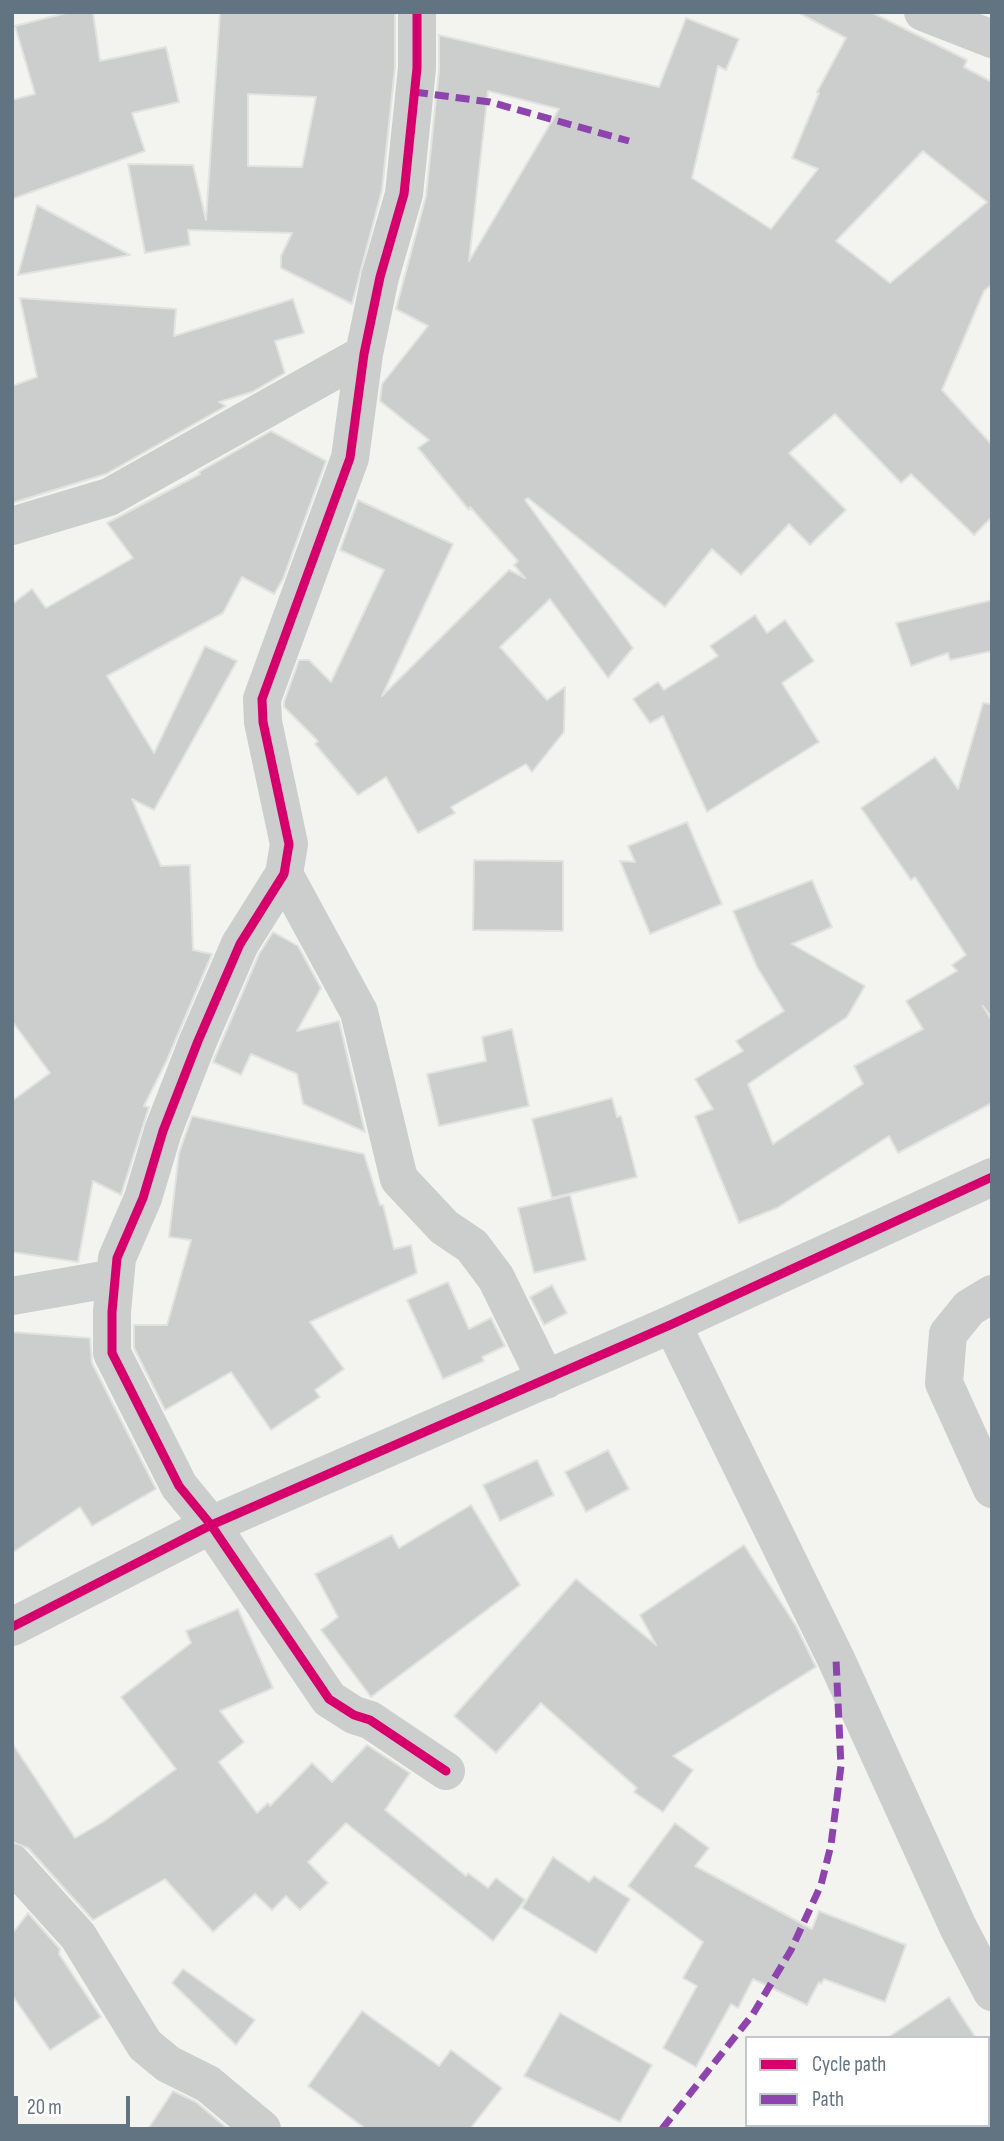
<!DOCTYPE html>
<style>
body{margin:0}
#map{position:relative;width:1004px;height:2141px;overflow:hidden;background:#f3f3f0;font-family:"Sofia Sans Condensed",sans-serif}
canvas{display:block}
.frame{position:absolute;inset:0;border:14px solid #627481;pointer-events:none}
.legend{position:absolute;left:745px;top:2036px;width:245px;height:91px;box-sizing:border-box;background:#fff;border:2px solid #c0c7cd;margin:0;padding:9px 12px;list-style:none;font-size:21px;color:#627481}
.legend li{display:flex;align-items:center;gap:14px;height:35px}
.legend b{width:35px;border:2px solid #c0c7cd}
.scale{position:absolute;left:14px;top:2096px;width:116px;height:32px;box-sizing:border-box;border:4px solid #627481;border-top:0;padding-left:9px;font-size:21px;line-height:24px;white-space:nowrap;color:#627481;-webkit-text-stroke:5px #fff;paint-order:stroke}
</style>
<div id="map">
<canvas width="1004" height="2141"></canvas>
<div class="frame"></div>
<ul class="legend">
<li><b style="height:9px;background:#d6006c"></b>Cycle path</li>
<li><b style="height:9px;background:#8e44ad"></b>Path</li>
</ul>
<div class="scale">20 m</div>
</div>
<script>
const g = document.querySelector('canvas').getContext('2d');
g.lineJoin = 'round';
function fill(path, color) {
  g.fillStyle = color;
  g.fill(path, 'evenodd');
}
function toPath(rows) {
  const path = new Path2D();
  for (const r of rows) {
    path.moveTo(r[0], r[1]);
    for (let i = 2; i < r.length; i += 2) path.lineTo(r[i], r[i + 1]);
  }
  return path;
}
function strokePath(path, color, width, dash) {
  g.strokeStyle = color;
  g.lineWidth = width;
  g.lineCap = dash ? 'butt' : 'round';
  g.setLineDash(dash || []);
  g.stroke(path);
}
const building = toPath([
 [70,12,93,12,100,61,166,47,179,102,132,113,145,151,12,199,12,100,35,94,15,26,70,12],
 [220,12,395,12,395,67,382,190,352,304,281,268,281,256,292,233,188,230,190,245,145,253,128,164,193,165,206,220,220,12],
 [248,94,316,97,302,167,248,166,248,94],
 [797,12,871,12,967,60,964,67,992,82,992,284,984,291,942,390,992,445,992,517,974,535,911,474,901,483,835,414,789,453,846,510,810,545,789,524,741,575,712,549,665,607,528,498,525,500,633,648,608,678,550,599,500,647,547,700,565,687,564,732,532,772,526,764,451,807,455,813,418,833,386,777,358,795,315,744,318,741,284,707,284,702,299,660,309,660,331,682,384,570,340,550,358,500,453,544,382,696,509,570,525,578,514,565,518,561,470,507,469,510,418,448,429,440,380,401,382,384,428,326,396,309,426,196,439,70,439,35,659,87,686,18,739,39,726,70,718,66,692,178,771,229,818,169,792,158,819,93,817,92,846,38,797,12],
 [488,91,559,109,469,261,488,91],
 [923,151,987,202,890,283,836,241,923,151],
 [37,205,130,255,18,275,37,205],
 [20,298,176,309,174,336,293,299,304,333,275,341,285,373,252,392,219,402,226,406,106,474,12,503,12,386,37,377,20,298],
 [271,431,326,461,283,579,274,594,242,577,223,613,107,676,154,753,205,646,237,661,154,810,132,799,161,866,190,865,193,950,212,954,167,1060,144,1106,149,1107,121,1195,93,1181,78,1262,12,1252,12,1101,50,1073,12,1021,12,604,32,589,46,608,133,558,107,523,200,474,199,472,271,431],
 [992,600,992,651,950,660,948,653,911,666,896,623,992,600],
 [755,615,767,633,785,620,814,661,782,683,819,742,707,812,663,716,650,723,633,699,658,682,664,690,718,656,710,646,755,615],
 [983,703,992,704,992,1018,983,1006,992,1021,992,1103,898,1153,889,1136,777,1208,739,1223,695,1116,713,1109,695,1079,743,1051,736,1041,784,1011,757,967,733,911,812,880,832,927,792,944,865,986,847,1017,748,1084,773,1144,863,1084,854,1066,923,1029,906,1001,957,971,952,965,966,955,915,877,911,880,861,808,935,757,958,789,983,703],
 [687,822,722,904,650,934,620,861,635,862,628,846,687,822],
 [474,860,563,861,563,931,473,930,474,860],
 [273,932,298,946,321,988,297,1031,339,1021,365,1132,303,1104,297,1074,251,1054,241,1075,213,1062,259,954,273,932],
 [512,1029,529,1106,439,1126,427,1074,486,1061,482,1037,512,1029],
 [612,1098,617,1117,621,1116,637,1177,552,1198,532,1119,612,1098],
 [192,1116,364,1154,380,1205,383,1205,394,1249,411,1245,417,1273,310,1322,344,1369,315,1390,320,1397,271,1430,231,1372,165,1410,134,1348,134,1325,167,1325,191,1240,169,1237,179,1153,192,1116],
 [570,1195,586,1260,534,1273,518,1208,570,1195],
 [448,1282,469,1329,491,1318,505,1346,482,1357,484,1361,443,1379,407,1300,448,1282],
 [552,1285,567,1313,544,1325,530,1297,552,1285],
 [12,1332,90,1338,92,1363,156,1489,92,1526,80,1507,12,1553,12,1332],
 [608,1450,629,1489,586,1512,565,1472,608,1450],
 [537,1460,554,1495,500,1521,483,1485,537,1460],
 [471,1505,520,1585,371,1697,321,1630,338,1617,315,1574,392,1535,399,1548,471,1505],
 [744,1545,796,1626,816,1667,673,1756,693,1770,663,1812,634,1792,637,1788,541,1703,496,1753,454,1716,576,1579,656,1645,640,1615,744,1545],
 [238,1609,273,1688,220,1711,244,1742,219,1762,257,1813,268,1803,270,1806,312,1763,332,1782,367,1745,410,1773,385,1810,466,1876,468,1873,488,1888,496,1878,525,1900,493,1941,346,1823,308,1862,328,1883,300,1910,286,1896,272,1910,255,1894,213,1932,165,1879,93,1920,28,1848,12,1842,12,1743,75,1838,103,1822,176,1769,121,1697,191,1643,186,1631,238,1609],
 [675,1823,709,1848,695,1866,812,1929,819,1911,906,1945,885,2002,824,1979,821,1984,819,1982,807,2005,753,1979,738,2008,731,2004,696,2067,663,2048,697,1986,683,1978,703,1942,628,1886,675,1823],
 [553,1857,589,1882,594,1876,630,1899,596,1953,522,1908,553,1857],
 [28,1913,60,1949,59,1954,101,2017,50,2050,12,1995,12,1934,28,1913],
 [183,1969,255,2020,236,2045,172,1983,183,1969],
 [949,1997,976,2038,887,2038,949,1997],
 [362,2011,439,2066,451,2050,502,2088,470,2129,366,2129,308,2086,362,2011],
 [560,2013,652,2065,620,2122,524,2076,560,2013],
 [173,2091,196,2102,228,2129,148,2129,173,2091]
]);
fill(building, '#cccece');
strokePath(building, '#e2e2e0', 2);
strokePath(toPath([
 [417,12,417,68,404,194,380,277,364,354,350,458,262,699,263,722,289,844,284,874,240,944,198,1041,163,1131,143,1198,117,1258,112,1312,112,1353,179,1486,211,1525,329,1699,354,1715,370,1720,446,1771],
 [923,12,992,39],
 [12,526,109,497,364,354],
 [284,874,359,1012,399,1179,444,1227,472,1246,496,1278,546,1380],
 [992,1294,969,1308,948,1334,944,1383,992,1489],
 [12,1296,115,1278],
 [672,1324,836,1659,958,1927,992,1992],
 [12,1627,211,1525,672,1324,992,1177],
 [12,1863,78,1936,145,2045,168,2064,208,2084,262,2129]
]), '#cccdcd', 38);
strokePath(toPath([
 [414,92,490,102,629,141],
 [662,2129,753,2014,791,1950,821,1885,831,1845,841,1766,836,1659]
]), '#8e44ad', 7, [14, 7]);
strokePath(toPath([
 [417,12,417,68,404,194,380,277,364,354,350,458,262,699,263,722,289,844,284,874,240,944,198,1041,163,1131,143,1198,117,1258,112,1312,112,1353,179,1486,211,1525,329,1699,354,1715,370,1720,446,1771],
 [12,1627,211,1525,672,1324,992,1177]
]), '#d6006c', 9);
</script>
